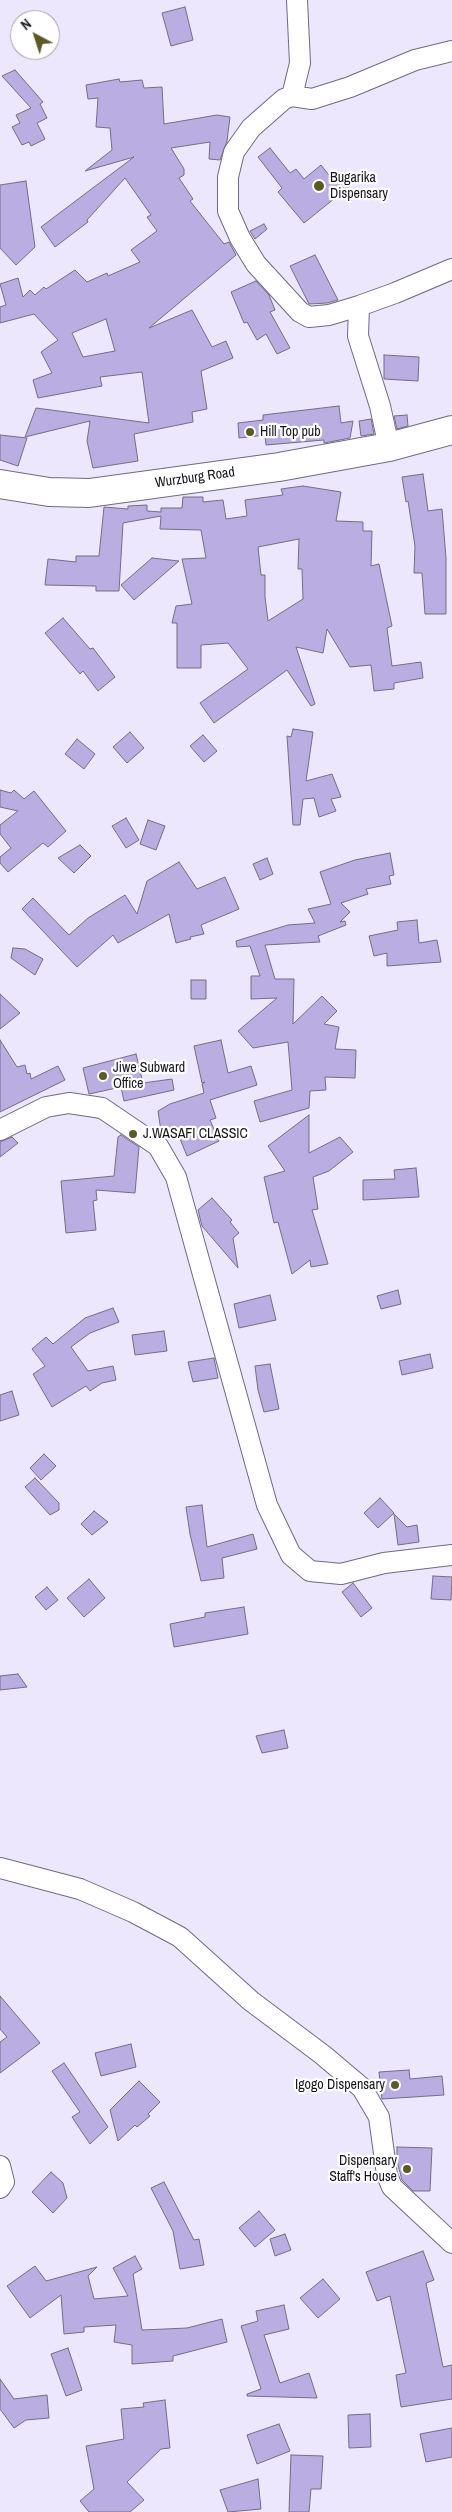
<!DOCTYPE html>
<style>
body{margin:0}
#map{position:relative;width:452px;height:2512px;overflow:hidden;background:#ece7fd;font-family:"Archivo Narrow",sans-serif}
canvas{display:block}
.north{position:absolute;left:10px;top:10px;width:50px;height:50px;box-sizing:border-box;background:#fff;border:1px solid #a2a1a5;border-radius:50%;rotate:320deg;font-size:14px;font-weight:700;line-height:20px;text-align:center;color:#16141d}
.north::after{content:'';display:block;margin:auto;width:18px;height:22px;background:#5d5925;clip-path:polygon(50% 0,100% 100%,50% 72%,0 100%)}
</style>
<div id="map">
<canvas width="452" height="2512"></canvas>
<div class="north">N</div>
</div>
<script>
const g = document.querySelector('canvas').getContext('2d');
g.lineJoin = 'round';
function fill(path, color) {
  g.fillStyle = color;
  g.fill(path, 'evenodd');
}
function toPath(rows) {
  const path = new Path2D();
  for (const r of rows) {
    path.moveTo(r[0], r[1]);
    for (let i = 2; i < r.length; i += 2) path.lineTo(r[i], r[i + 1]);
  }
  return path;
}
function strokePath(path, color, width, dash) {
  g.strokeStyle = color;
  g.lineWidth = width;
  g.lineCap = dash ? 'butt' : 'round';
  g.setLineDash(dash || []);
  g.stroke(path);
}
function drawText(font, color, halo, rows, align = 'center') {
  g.font = font + ' "Archivo Narrow",sans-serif';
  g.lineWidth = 4.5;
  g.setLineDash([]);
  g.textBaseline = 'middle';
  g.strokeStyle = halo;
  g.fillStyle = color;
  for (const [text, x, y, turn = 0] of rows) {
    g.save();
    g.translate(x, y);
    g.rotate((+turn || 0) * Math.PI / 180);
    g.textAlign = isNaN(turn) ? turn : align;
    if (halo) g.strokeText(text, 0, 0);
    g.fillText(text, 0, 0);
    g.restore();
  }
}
const building = toPath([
 [185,7,193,40,171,46,162,13,185,7],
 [15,70,43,102,40,104,47,118,37,123,45,139,31,146,29,142,22,145,12,127,20,123,16,115,31,108,2,76,15,70],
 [119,79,120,82,142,80,144,88,162,87,164,124,217,115,230,117,227,141,220,160,209,159,210,142,171,148,184,169,184,175,179,178,193,199,190,201,224,244,229,242,236,255,149,328,192,310,212,347,226,341,233,358,201,371,207,409,192,412,193,422,134,434,138,461,93,468,87,441,90,421,25,437,36,408,149,423,142,372,100,377,102,386,38,398,33,380,52,373,41,352,58,340,34,314,0,323,0,307,6,305,0,284,18,278,23,297,30,290,35,295,44,287,46,289,75,270,87,282,107,273,108,276,140,262,131,250,157,231,147,217,151,215,125,178,87,220,88,222,55,247,41,227,134,157,85,171,112,150,110,128,96,127,98,98,88,99,86,85,119,79],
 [106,319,115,351,83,357,72,333,106,319],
 [270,148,290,173,296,169,304,179,321,165,332,179,339,172,350,186,304,223,278,192,282,188,258,157,270,148],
 [26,181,35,247,16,265,0,248,0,185,26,181],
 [264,224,267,229,255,239,250,231,264,224],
 [315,255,338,300,327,303,309,304,290,266,315,255],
 [256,281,269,295,275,310,270,312,290,348,277,354,266,334,257,340,247,322,244,323,231,292,256,281],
 [384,355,419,357,418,381,384,379,384,355],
 [339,406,341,423,353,421,350,438,324,443,324,440,266,445,265,435,239,438,238,423,263,420,263,415,339,406],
 [407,415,408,426,397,429,394,416,407,415],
 [371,419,374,434,361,436,359,421,371,419],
 [0,435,27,438,18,466,0,460,0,435],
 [423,474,428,511,442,509,446,558,446,614,425,614,422,573,414,573,415,546,408,501,406,502,402,477,423,474],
 [303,486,341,492,336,521,363,522,363,531,372,531,371,566,379,564,392,626,387,628,392,666,421,662,423,678,394,683,394,689,374,691,371,665,350,667,327,629,323,653,296,647,315,704,311,706,287,670,214,723,200,703,248,669,228,643,201,645,201,668,177,668,177,623,172,623,176,606,192,604,182,559,206,558,201,530,160,529,161,516,123,523,119,591,96,591,96,586,45,585,48,559,76,562,76,556,99,556,104,507,128,509,128,506,147,505,147,511,161,512,161,508,182,508,183,497,203,497,203,502,223,500,226,519,247,516,245,500,283,495,281,489,303,486],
 [299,539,298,569,302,569,303,599,268,621,265,597,265,575,261,575,258,547,299,539],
 [152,558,179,561,134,600,121,585,152,558],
 [63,618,90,649,93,648,115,677,98,691,83,671,80,674,45,633,63,618],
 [293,729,313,732,306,781,332,774,341,797,331,799,336,811,319,817,314,798,303,799,300,825,293,825,287,736,291,737,293,729],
 [130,732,144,748,127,763,113,747,130,732],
 [203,735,217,751,204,762,190,746,203,735],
 [77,739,95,754,84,769,65,754,77,739],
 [0,790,11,793,14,790,24,799,34,791,66,831,48,847,43,843,8,872,0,863,0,857,11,848,0,834,0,825,18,811,0,807,0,790],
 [126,818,139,840,126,848,112,826,126,818],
 [148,820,165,826,156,850,140,844,148,820],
 [80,845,91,856,74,873,58,858,80,845],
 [390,853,394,875,389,876,391,884,366,889,368,894,341,903,350,912,340,922,345,921,346,925,318,936,320,942,265,945,275,979,294,979,293,1024,322,996,337,1011,324,1024,339,1027,335,1049,356,1050,355,1078,325,1077,326,1090,310,1091,309,1108,260,1122,254,1101,292,1090,288,1042,253,1048,238,1031,277,998,251,999,251,976,260,976,250,946,237,947,236,941,288,925,315,923,308,909,331,904,320,872,355,860,390,853],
 [267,858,273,874,260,880,253,864,267,858],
 [179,862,197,889,225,877,239,909,201,925,204,934,190,937,191,939,176,943,169,914,118,943,113,935,77,967,22,909,33,898,69,935,88,918,125,895,137,914,147,881,179,862],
 [417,920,419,943,437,940,441,962,387,966,387,953,374,956,369,936,398,930,397,922,417,920],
 [13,948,25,949,43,959,35,975,11,958,13,948],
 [191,980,206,980,206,999,191,999,191,980],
 [0,994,20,1013,0,1029,0,994],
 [0,1040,17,1067,25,1065,27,1074,30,1073,31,1079,58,1066,65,1080,0,1112,0,1040],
 [221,1040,228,1073,251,1066,257,1085,210,1100,216,1118,210,1120,219,1141,187,1156,176,1129,161,1131,158,1111,170,1104,204,1093,202,1084,205,1082,202,1083,194,1046,221,1040],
 [136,1054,143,1083,172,1079,174,1090,124,1101,121,1087,89,1094,83,1068,136,1054],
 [309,1115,309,1153,340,1137,353,1152,329,1171,313,1177,318,1209,312,1210,328,1264,311,1267,310,1260,292,1274,278,1222,274,1223,264,1177,285,1171,268,1146,309,1115],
 [121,1135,139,1147,135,1193,96,1190,97,1200,93,1201,96,1230,66,1233,61,1181,114,1176,118,1137,121,1135],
 [12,1137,18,1143,0,1157,0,1142,12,1137],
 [416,1168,419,1197,363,1200,363,1180,395,1179,394,1170,416,1168],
 [212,1198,232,1220,230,1222,239,1233,233,1238,238,1268,202,1226,198,1210,212,1198],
 [398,1290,401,1304,381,1309,377,1296,398,1290],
 [270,1295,276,1320,239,1328,234,1304,270,1295],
 [113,1308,119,1322,90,1333,71,1347,88,1371,113,1366,116,1380,102,1383,90,1391,86,1386,52,1407,33,1374,45,1366,32,1349,46,1337,53,1344,85,1318,113,1308],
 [164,1331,167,1351,135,1355,132,1335,164,1331],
 [430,1354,433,1368,402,1375,399,1361,430,1354],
 [214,1358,218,1378,193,1382,188,1362,214,1358],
 [270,1364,279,1409,264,1412,258,1390,255,1366,270,1364],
 [12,1391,19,1415,0,1421,0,1395,12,1391],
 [44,1454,56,1466,41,1480,30,1468,44,1454],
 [35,1478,59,1503,59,1510,50,1515,25,1487,35,1478],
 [380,1498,394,1513,378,1528,364,1513,380,1498],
 [202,1505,207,1547,253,1534,257,1549,222,1558,224,1578,201,1581,190,1534,186,1507,202,1505],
 [94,1511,108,1522,92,1535,81,1524,94,1511],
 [394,1514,407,1527,417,1525,419,1542,398,1545,394,1514],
 [433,1576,452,1577,451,1600,431,1599,433,1576],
 [89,1579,105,1598,84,1617,67,1598,89,1579],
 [353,1583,372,1608,361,1617,342,1592,353,1583],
 [47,1587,58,1600,46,1610,35,1597,47,1587],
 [244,1607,248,1634,174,1647,170,1624,205,1617,205,1613,244,1607],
 [18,1674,27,1687,0,1690,0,1676,18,1674],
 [284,1730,288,1748,262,1753,256,1736,284,1730],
 [0,1996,40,2043,0,2073,0,2042,7,2037,0,2029,0,1996],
 [131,2044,136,2067,101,2076,95,2053,131,2044],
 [64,2063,108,2127,90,2144,72,2117,80,2112,52,2071,64,2063],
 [409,2070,410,2079,442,2076,444,2095,382,2099,379,2072,409,2070],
 [139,2081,160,2102,148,2114,150,2116,137,2127,135,2125,118,2141,110,2110,139,2081],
 [397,2147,432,2148,430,2191,413,2191,402,2180,397,2161,397,2147],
 [51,2172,63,2183,67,2198,53,2213,32,2192,51,2172],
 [164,2182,194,2240,199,2239,204,2265,180,2269,173,2231,151,2188,164,2182],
 [259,2211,275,2230,255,2247,239,2228,259,2211],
 [285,2234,291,2250,275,2256,270,2239,285,2234],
 [423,2251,434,2280,426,2283,443,2367,452,2365,452,2399,401,2407,396,2375,406,2373,390,2296,377,2301,366,2272,423,2251],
 [135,2256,142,2269,133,2274,142,2330,187,2328,222,2319,227,2342,173,2356,173,2361,132,2364,132,2345,114,2342,116,2325,84,2327,84,2332,64,2334,61,2295,30,2318,7,2286,35,2266,46,2281,97,2267,88,2276,94,2299,128,2296,113,2268,135,2256],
 [323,2279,340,2299,318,2318,300,2298,323,2279],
 [284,2305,289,2329,264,2335,280,2383,309,2373,317,2398,247,2396,247,2394,261,2389,241,2326,258,2321,256,2311,284,2305],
 [68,2348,82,2390,66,2396,51,2354,68,2348],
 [0,2379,14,2399,47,2395,49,2418,26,2420,14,2428,0,2409,0,2379],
 [165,2400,170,2448,161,2449,127,2482,144,2500,130,2512,89,2512,80,2501,94,2489,86,2446,124,2439,121,2409,144,2407,143,2403,165,2400],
 [370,2414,371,2447,349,2448,348,2415,370,2414],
 [279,2424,290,2451,257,2464,247,2435,279,2424],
 [452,2428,452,2457,426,2462,420,2434,452,2428],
 [291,2455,323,2456,321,2489,311,2489,309,2512,289,2512,291,2455],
 [258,2479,261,2509,228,2512,220,2490,258,2479]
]);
fill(building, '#baade2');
strokePath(building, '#736d85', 1);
const street = toPath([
 [452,51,415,60,350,87,312,99,292,96,284,99,251,128,234,152,228,177,228,211,240,238,256,264,300,312,309,317,329,315,359,306,395,293,452,269],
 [292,96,300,63,297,0],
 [359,306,358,336,380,406,389,447],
 [0,1130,46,1107,69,1103,102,1108,158,1146,176,1177,267,1505,291,1555,310,1571,341,1574,384,1563,452,1555],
 [0,1868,80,1889,133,1912,180,1937,251,2001,323,2055,362,2088,379,2117,387,2175,392,2187,452,2243],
 [0,2166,4,2182,0,2188]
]);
const secondary = toPath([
 [0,484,49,492,89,493,279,467,389,447,452,430]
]);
strokePath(street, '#706a82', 22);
strokePath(secondary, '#706a82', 30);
strokePath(street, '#fff', 20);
strokePath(secondary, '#fff', 28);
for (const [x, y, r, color] of [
 [319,186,6,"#5d5925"],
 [250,432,5,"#5d5925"],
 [103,1076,5,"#5d5925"],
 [133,1134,5,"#5d5925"],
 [395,2085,5,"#5d5925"],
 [407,2169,5,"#5d5925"]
]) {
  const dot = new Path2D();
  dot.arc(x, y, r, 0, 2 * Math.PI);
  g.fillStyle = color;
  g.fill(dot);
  strokePath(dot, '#fff', 2);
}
drawText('14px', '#16141d', '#fff', [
 ["Bugarika",330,178],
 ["Dispensary",330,194],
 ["Hill Top pub",260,432],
 ["Jiwe Subward",113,1068],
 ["Office",113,1084],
 ["J.WASAFI CLASSIC",143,1134],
 ["Igogo Dispensary",385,2085,"right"],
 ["Dispensary",397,2161,"right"],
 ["Staff's House",397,2177,"right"]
], 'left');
drawText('14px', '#16141d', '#fff', [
 ["Wurzburg Road",195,478,-8]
]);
</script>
